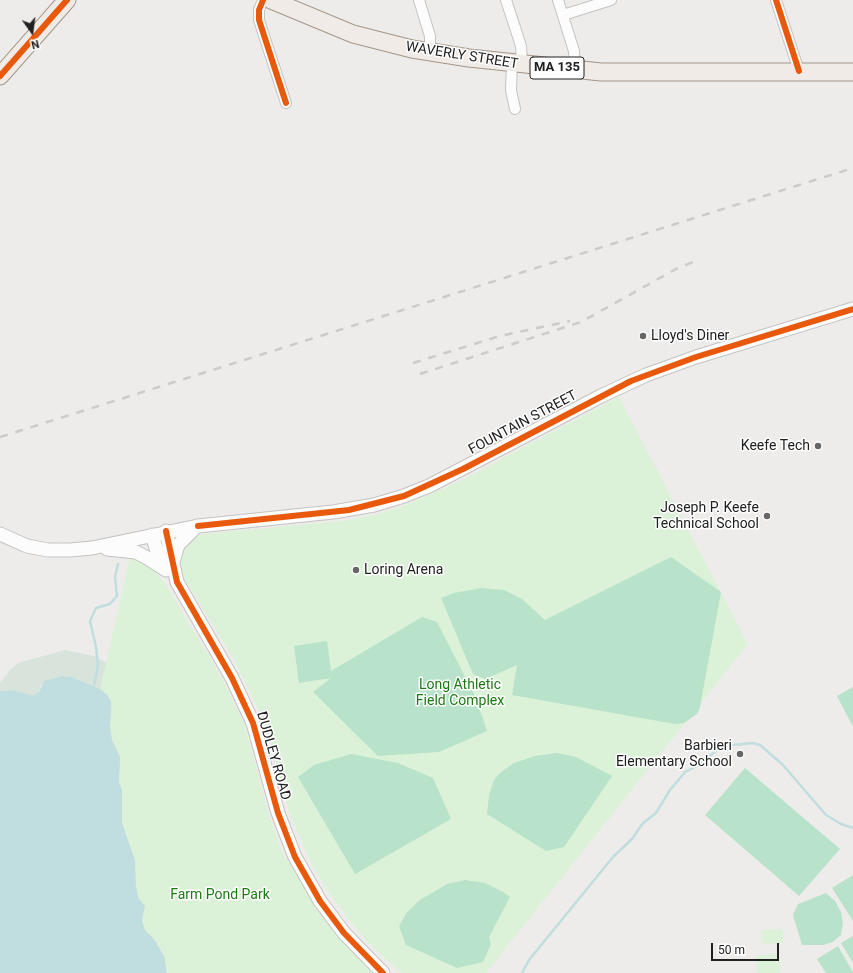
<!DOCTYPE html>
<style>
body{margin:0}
#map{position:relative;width:853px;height:973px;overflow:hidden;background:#eeecea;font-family:Roboto,sans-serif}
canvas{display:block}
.north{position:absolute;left:12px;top:12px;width:40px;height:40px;-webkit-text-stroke:3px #fff;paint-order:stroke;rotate:166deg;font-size:11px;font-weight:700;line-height:16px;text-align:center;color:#202020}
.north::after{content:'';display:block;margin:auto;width:14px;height:18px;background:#202020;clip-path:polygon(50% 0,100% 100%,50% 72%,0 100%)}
.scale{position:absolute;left:711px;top:943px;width:68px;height:18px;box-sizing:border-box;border:2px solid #202020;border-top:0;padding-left:5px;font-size:12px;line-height:14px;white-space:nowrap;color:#202020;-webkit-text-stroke:3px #fff;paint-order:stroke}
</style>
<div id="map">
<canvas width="853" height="973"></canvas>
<div class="north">N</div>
<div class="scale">50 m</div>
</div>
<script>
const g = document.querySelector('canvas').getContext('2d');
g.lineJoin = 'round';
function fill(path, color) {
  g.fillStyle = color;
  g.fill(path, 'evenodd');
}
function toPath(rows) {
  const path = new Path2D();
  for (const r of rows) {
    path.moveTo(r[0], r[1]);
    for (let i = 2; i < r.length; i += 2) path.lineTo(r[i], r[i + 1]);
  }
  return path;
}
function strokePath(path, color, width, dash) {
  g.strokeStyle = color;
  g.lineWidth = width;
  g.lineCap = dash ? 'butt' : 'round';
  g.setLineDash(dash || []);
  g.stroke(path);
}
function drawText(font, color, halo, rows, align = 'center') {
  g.font = font + ' Roboto,sans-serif';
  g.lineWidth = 3;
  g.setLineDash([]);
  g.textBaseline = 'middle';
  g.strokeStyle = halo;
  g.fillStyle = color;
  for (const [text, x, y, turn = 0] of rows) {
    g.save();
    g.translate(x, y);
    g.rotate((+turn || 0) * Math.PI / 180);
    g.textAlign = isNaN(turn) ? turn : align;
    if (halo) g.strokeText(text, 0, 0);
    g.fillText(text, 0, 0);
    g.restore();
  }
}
fill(toPath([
 [65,650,94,656,107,663,155,892,167,973,100,689,72,677,63,676,41,685,39,692,33,697,12,690,0,691,0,683,9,671,18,663]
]), '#d8e4db');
fill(toPath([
 [619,397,748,644,486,973,402,973,374,949,353,925,326,889,310,861,289,812,273,749,263,719,233,658,184,578,179,562,182,548,195,536,203,534,341,521,374,515,401,507,458,482],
 [130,557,153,569,167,586,224,682,245,726,269,816,282,852,315,904,339,937,373,973,167,973,164,956,154,939,145,930,142,920,145,906,139,899,136,887,135,860,122,823,122,790,119,782,120,757,112,740,110,728,112,707,107,695,100,689],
 [782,929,785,937,783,939,783,943,763,944,761,940,762,930],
 [779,953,780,973,757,973,756,956]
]), '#dbf2d8');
fill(toPath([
 [671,557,721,592,700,707,697,714,684,723,675,724,512,695,517,665,485,679,473,674,441,598,454,593,481,588,504,590,522,599,545,620],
 [422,617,437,622,476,698,487,731,439,752,378,756,313,692,331,678,299,683,294,646,327,641,331,671],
 [853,687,853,727,837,696],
 [557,753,576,757,612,776,564,847,546,851,487,814,489,795,494,780,500,773,514,763,535,756],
 [351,754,398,763,433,778,451,819,355,874,298,777,314,765],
 [745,768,840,849,799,896,705,815],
 [853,875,853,921,832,888],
 [465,880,485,883,503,892,510,897,489,937,491,944,483,962,457,968,406,945,399,926,407,912,420,900,447,884],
 [826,893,835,901,841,912,843,923,841,935,833,942,823,945,802,945,793,915,798,904],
 [853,936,853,963,841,943],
 [838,946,853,972,853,973,826,973,817,959]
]), '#b8e2ca');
fill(toPath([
 [63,676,72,677,100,689,107,695,111,701,110,728,112,740,120,757,119,782,122,790,122,823,135,860,136,887,139,899,145,906,142,920,145,930,154,939,164,956,167,973,0,973,0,691,12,690,33,696,39,692,44,681]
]), '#c0dddf');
strokePath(toPath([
 [94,686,98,665,96,647,90,621,96,608,110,604,117,596,115,577,118,564],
 [522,973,529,960,613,857,632,839,643,823,656,813,670,790,685,772,699,765,722,746,753,743,760,745,783,765,826,815,841,824,853,828]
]), '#c0dddf', 2.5);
const minor = toPath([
 [263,0,259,10,259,20,286,103],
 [419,0,430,36,430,53],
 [506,0,521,46,522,65],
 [558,0,574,51,575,70],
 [776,0,799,71],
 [563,15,611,0],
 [512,63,511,90,515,109]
]);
const tertiary = toPath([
 [166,531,177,582,232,678,253,723,278,813,295,857,320,901,344,933,383,973],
 [0,534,27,546,48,550,70,550,92,548,198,526,333,512,374,505,404,496,429,486,601,396,646,375,696,357,853,309],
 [152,535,157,551,166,570],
 [107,549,136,552,149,559,166,570],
 [173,562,178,545,197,526]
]);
const primary = toPath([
 [271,0,353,34,412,49,469,58,601,72,853,72],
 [0,76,67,0]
]);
strokePath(minor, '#c4c3c2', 12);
strokePath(tertiary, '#c4c3c2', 15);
strokePath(primary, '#a39688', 19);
strokePath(minor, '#fcfcfc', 10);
strokePath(tertiary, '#fcfcfc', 13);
strokePath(primary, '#f1ebe7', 17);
strokePath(toPath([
 [413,363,500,336,570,321],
 [420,374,581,322,676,269,700,259],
 [0,437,853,168]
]), '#cbcbcb', 2.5, [8, 8]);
strokePath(toPath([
 [263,0,259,10,259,20,286,103],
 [776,0,799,71],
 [0,76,67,0],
 [198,526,349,510,404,496,463,469,631,381,696,357,853,309],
 [166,531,177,582,232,678,253,723,278,813,295,857,320,901,344,933,383,973]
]), '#e8590c', 6);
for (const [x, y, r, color] of [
 [643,336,4,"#686767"],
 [818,446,4,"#686767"],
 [767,516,4,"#686767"],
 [356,570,4,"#686767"],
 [740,754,4,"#686767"]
]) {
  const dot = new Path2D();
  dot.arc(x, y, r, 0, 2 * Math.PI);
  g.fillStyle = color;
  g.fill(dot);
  strokePath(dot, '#fff', 1.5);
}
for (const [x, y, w] of [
 [557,68,54]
]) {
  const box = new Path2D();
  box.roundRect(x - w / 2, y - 11, w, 22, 3);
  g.fillStyle = '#fff';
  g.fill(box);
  strokePath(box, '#202020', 1);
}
drawText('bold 13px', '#202020', null, [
 ["MA 135",557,68]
]);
drawText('14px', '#202020', '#fff', [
 ["WAVERLY STREET",462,56,9],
 ["FOUNTAIN STREET",523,423,-28],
 ["DUDLEY ROAD",273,756,74]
]);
drawText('14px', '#202020', '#fff', [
 ["Lloyd's Diner",651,336,"left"],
 ["Keefe Tech",810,446],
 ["Joseph P. Keefe",759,508],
 ["Technical School",759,524],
 ["Loring Arena",364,570,"left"],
 ["Barbieri",732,746],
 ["Elementary School",732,762]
], 'right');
drawText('14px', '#1b7914', '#fff', [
 ["Long Athletic",460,685],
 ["Field Complex",460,701],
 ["Farm Pond Park",220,895]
]);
</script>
